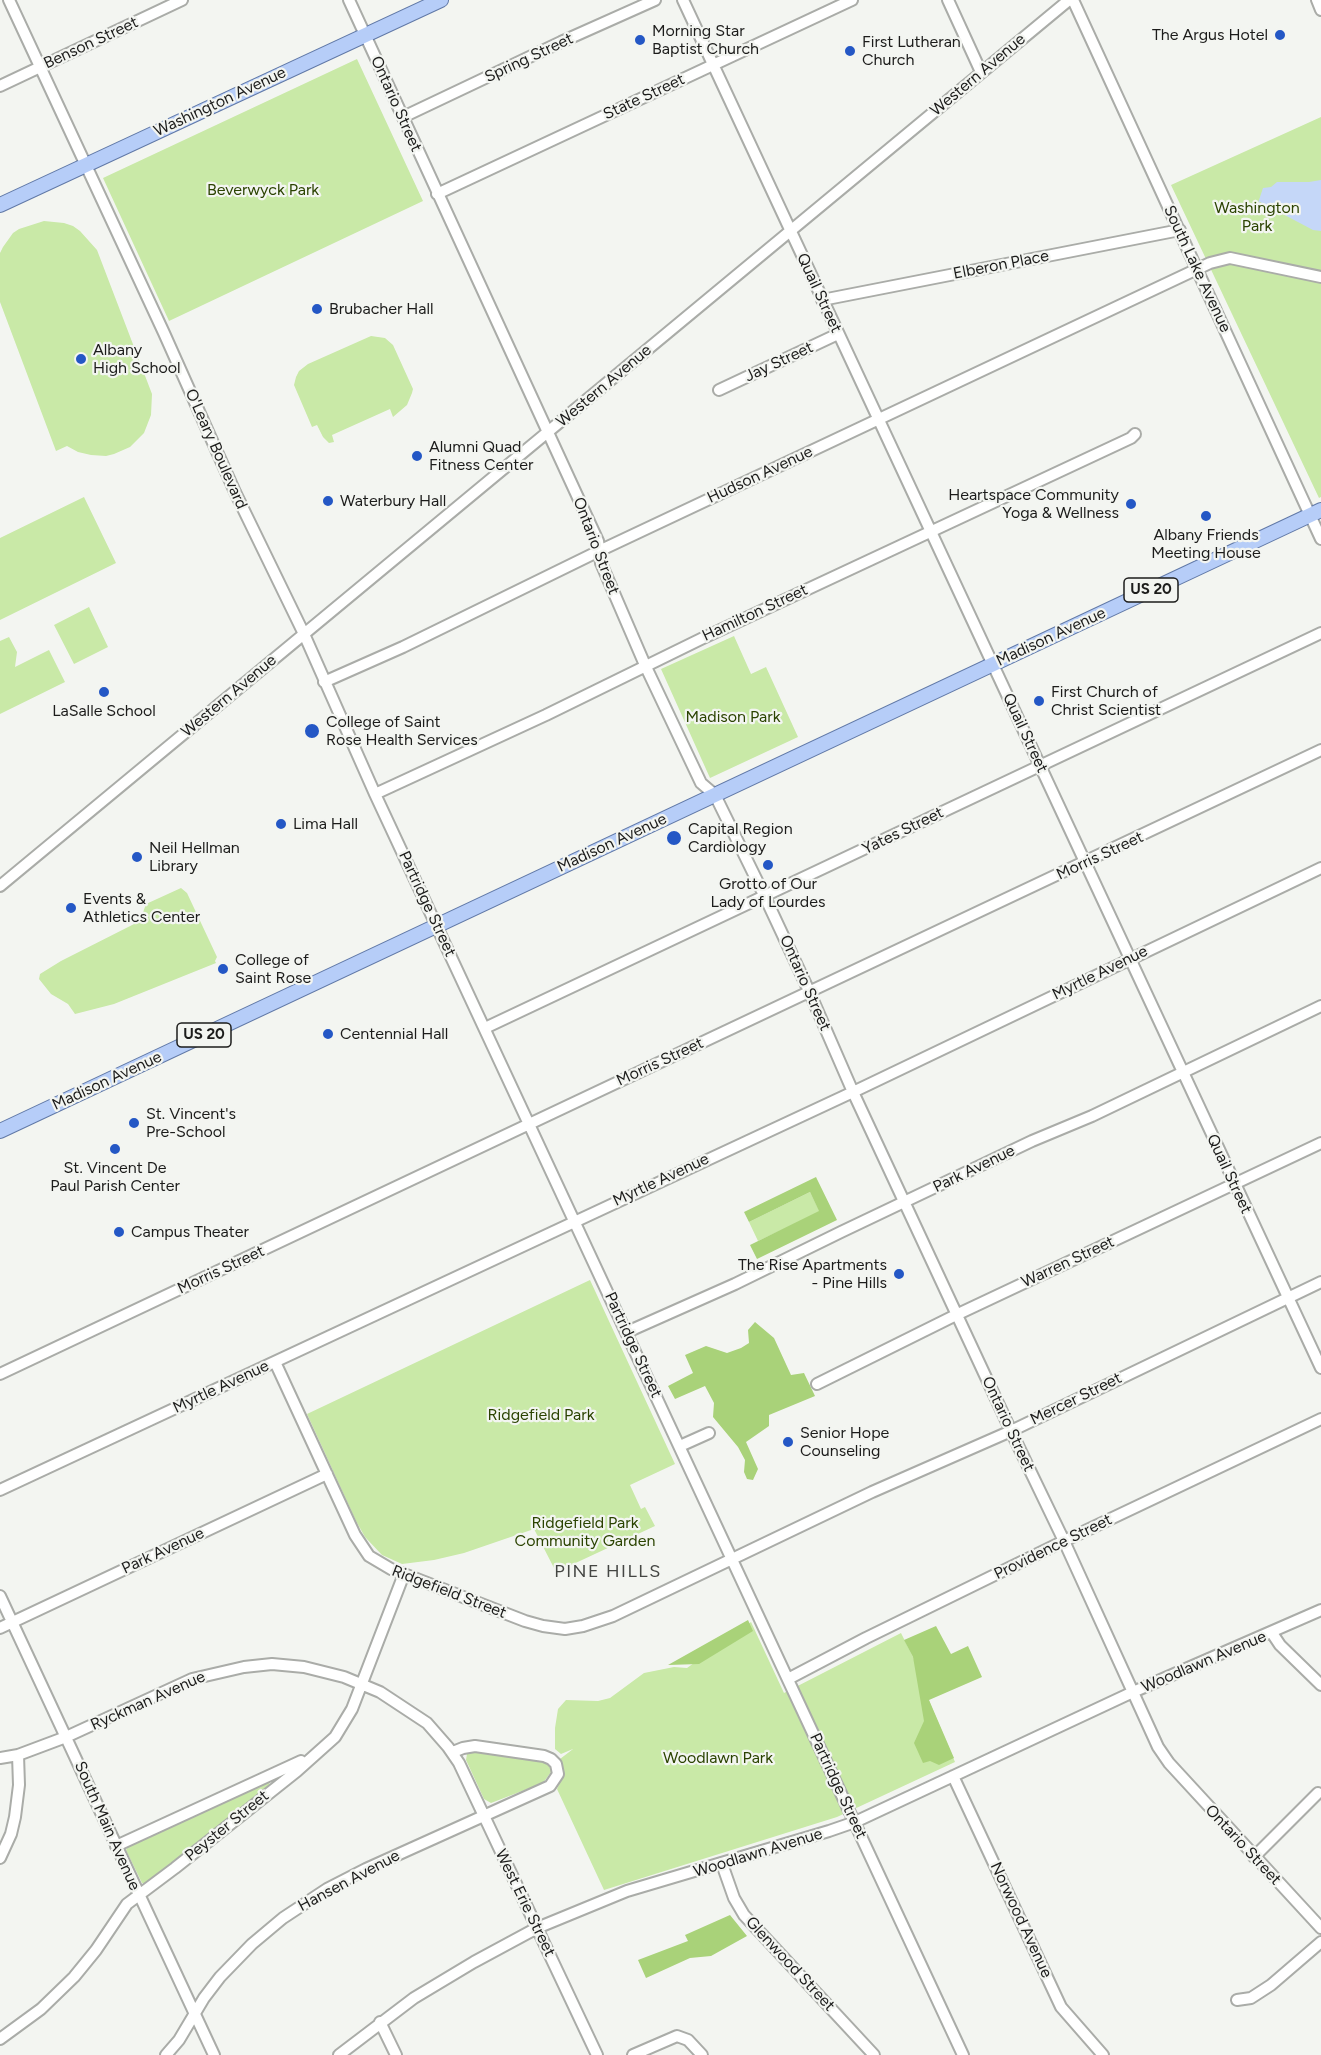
<!DOCTYPE html>
<style>
body{margin:0}
canvas{display:block;background:#f3f5f1}
</style>
<canvas width="1321" height="2055"></canvas>
<script>
const g = document.querySelector('canvas').getContext('2d');
g.lineJoin = 'round';
function fill(path, color) {
  g.fillStyle = color;
  g.fill(path, 'evenodd');
}
function toPath(rows) {
  const path = new Path2D();
  for (const r of rows) {
    path.moveTo(r[0], r[1]);
    for (let i = 2; i < r.length; i += 2) path.lineTo(r[i], r[i + 1]);
  }
  return path;
}
function strokePath(path, color, width, dash) {
  g.strokeStyle = color;
  g.lineWidth = width;
  g.lineCap = dash ? 'butt' : 'round';
  g.setLineDash(dash || []);
  g.stroke(path);
}
function drawText(font, color, halo, rows, align = 'center') {
  g.font = font + ' Figtree,sans-serif';
  g.lineWidth = 4.5;
  g.setLineDash([]);
  g.textBaseline = 'middle';
  g.strokeStyle = halo;
  g.fillStyle = color;
  for (const [text, x, y, turn = 0] of rows) {
    g.save();
    g.translate(x, y);
    g.rotate((+turn || 0) * Math.PI / 180);
    g.textAlign = isNaN(turn) ? turn : align;
    if (halo) g.strokeText(text, 0, 0);
    g.fillText(text, 0, 0);
    g.restore();
  }
}
fill(toPath([
 [357,59,423,201,169,321,103,178],
 [1321,117,1321,497,1319,498,1171,185],
 [44,221,64,223,73,226,80,231,97,250,152,394,151,415,144,433,130,447,114,454,106,456,91,455,78,452,67,446,56,451,0,302,0,253,3,247,13,233,19,229],
 [371,336,385,338,393,345,413,389,412,393,407,405,393,417,390,409,332,435,334,442,329,443,323,437,317,425,312,427,294,385,296,377,299,371,308,364],
 [84,497,116,563,0,620,0,538],
 [89,607,108,647,74,664,54,625],
 [734,636,751,674,766,667,798,737,710,778,661,669],
 [9,637,17,652,15,667,49,650,65,682,0,714,0,641],
 [181,888,187,893,217,957,215,961,216,963,114,1004,75,1014,68,1004,51,994,39,979,40,974,61,961,140,921,146,904],
 [810,1192,820,1212,758,1241,749,1222],
 [590,1280,675,1464,630,1485,641,1509,645,1507,655,1526,567,1567,554,1568,534,1529,464,1553,434,1560,402,1564,382,1555,365,1537,356,1521,307,1414],
 [751,1622,784,1693,901,1633,913,1657,930,1703,955,1762,837,1817,604,1890,557,1789,562,1778,560,1759,573,1749,561,1754,555,1749,555,1728,558,1709,566,1700,598,1701,610,1698,644,1673,674,1667,687,1668],
 [473,1751,544,1761,551,1766,551,1772,543,1783,491,1803,484,1799,466,1760,467,1754],
 [269,1781,270,1786,145,1884,142,1883,126,1850,128,1846]
]), '#c9e9a7');
fill(toPath([
 [816,1177,837,1220,757,1259,750,1245,819,1211,810,1192,749,1222,744,1212],
 [755,1322,774,1338,791,1375,804,1373,815,1396,769,1415,769,1426,746,1442,758,1469,753,1480,747,1479,744,1472,745,1460,738,1447,713,1417,714,1403,705,1386,675,1399,668,1386,693,1373,685,1355,706,1346,727,1353,741,1348,749,1343,748,1330],
 [748,1620,753,1631,699,1664,668,1665],
 [936,1626,951,1654,968,1646,982,1677,929,1700,954,1758,939,1765,930,1761,923,1763,914,1743,924,1721,913,1657,904,1640],
 [730,1915,747,1936,711,1956,690,1958,646,1978,638,1960,688,1941,685,1935]
]), '#a9d279');
fill(toPath([
 [1321,180,1321,231,1313,230,1279,212,1263,210,1261,202,1258,203,1263,188,1271,187,1277,182,1309,182]
]), '#c5d7f8');
const minor = toPath([
 [9,0,164,333,235,492,304,634,375,794,963,2055],
 [349,0,598,541,601,563,645,665,701,783,715,795,765,897,809,991,853,1092,1011,1431,1064,1541,1158,1747,1169,1763,1321,1928],
 [683,0,1321,1368],
 [948,0,981,72],
 [1073,0,1321,539],
 [1317,0,1321,10],
 [0,86,182,0],
 [403,117,561,42,655,0],
 [437,194,852,0],
 [822,300,1180,230],
 [719,390,838,334],
 [324,682,403,647,599,551,1210,263,1230,258,1321,277],
 [375,794,546,715,701,639,1131,438,1135,434],
 [0,886,1069,0],
 [485,1028,1321,633],
 [627,1332,735,1284,841,1232,1032,1141,1092,1116,1321,1006],
 [275,1362,355,1535,369,1556,391,1569,525,1621,543,1626,565,1629,583,1626,613,1616,872,1492,1011,1431,1321,1282],
 [0,1374,1321,750],
 [817,1384,956,1315,1321,1143],
 [680,1446,709,1433],
 [0,1490,853,1092,1321,868],
 [0,1596,214,2055],
 [0,1628,327,1474],
 [1272,1633,1280,1645,1321,1685],
 [788,1679,866,1638,1064,1541,1321,1419],
 [0,1758,18,1755,66,1737,192,1679,244,1667,272,1664,304,1667,344,1677,380,1692,427,1723,448,1747,459,1763,597,2055],
 [953,1776,1061,2007,1103,2055],
 [116,1846,301,1761],
 [1254,1857,1318,1793],
 [0,1858,11,1834,15,1817,19,1785,18,1755],
 [722,1864,734,1898,744,1915,874,2055],
 [1237,2000,1251,1998,1271,1985,1321,1942],
 [380,2022,396,2055],
 [0,2039,41,2009,74,1977,96,1950,127,1904,175,1868,297,1771,335,1737,352,1709,404,1574],
 [166,2055,179,2040,204,1998,220,1977,252,1944,283,1918,327,1889,366,1869,550,1786,558,1774,556,1764,551,1759,544,1756,475,1746,463,1748,453,1752],
 [339,2055,414,1998,474,1962,537,1928,627,1891,829,1831,855,1822,1133,1692,1321,1610],
 [633,2055,677,2036,688,2040,702,2055]
]);
const major = toPath([
 [0,205,441,0],
 [0,1131,1321,510]
]);
strokePath(minor, '#aaaca8', 14);
strokePath(major, '#6179a7', 16);
strokePath(minor, '#fff', 10);
strokePath(major, '#b6cdf8', 14);
for (const [x, y, r, color] of [
 [1280,35,6,"#2457c5"],
 [640,40,6,"#2457c5"],
 [850,51,6,"#2457c5"],
 [317,309,6,"#2457c5"],
 [81,359,6,"#2457c5"],
 [417,456,6,"#2457c5"],
 [328,501,6,"#2457c5"],
 [1131,504,6,"#2457c5"],
 [1206,516,6,"#2457c5"],
 [104,692,6,"#2457c5"],
 [1039,701,6,"#2457c5"],
 [312,731,8,"#2457c5"],
 [281,824,6,"#2457c5"],
 [674,838,8,"#2457c5"],
 [137,857,6,"#2457c5"],
 [768,865,6,"#2457c5"],
 [71,908,6,"#2457c5"],
 [223,969,6,"#2457c5"],
 [328,1034,6,"#2457c5"],
 [134,1123,6,"#2457c5"],
 [115,1149,6,"#2457c5"],
 [119,1232,6,"#2457c5"],
 [899,1274,6,"#2457c5"],
 [788,1442,6,"#2457c5"]
]) {
  const dot = new Path2D();
  dot.arc(x, y, r, 0, 2 * Math.PI);
  g.fillStyle = color;
  g.fill(dot);
  strokePath(dot, '#f3f5f1', 2);
}
for (const [x, y, w] of [
 [1151,590,54],
 [204,1035,54]
]) {
  const box = new Path2D();
  box.roundRect(x - w / 2, y - 12, w, 24, 4.5);
  g.fillStyle = '#f3f5f1';
  g.fill(box);
  strokePath(box, '#1c1c1b', 1.5);
}
drawText('bold 15px', '#1c1c1b', null, [
 ["US 20",1151,590],
 ["US 20",204,1035]
]);
drawText('16px', '#1c1c1b', '#f3f5f1', [
 ["Morning Star",652,31],
 ["Baptist Church",652,49],
 ["The Argus Hotel",1268,35,"right"],
 ["First Lutheran",862,42],
 ["Church",862,60],
 ["Brubacher Hall",329,309],
 ["Albany",93,350],
 ["High School",93,368],
 ["Alumni Quad",429,447],
 ["Fitness Center",429,465],
 ["Heartspace Community",1119,495,"right"],
 ["Yoga & Wellness",1119,513,"right"],
 ["Waterbury Hall",340,501],
 ["Albany Friends",1206,535,"center"],
 ["Meeting House",1206,553,"center"],
 ["First Church of",1051,692],
 ["Christ Scientist",1051,710],
 ["LaSalle School",104,711,"center"],
 ["College of Saint",326,722],
 ["Rose Health Services",326,740],
 ["Lima Hall",293,824],
 ["Capital Region",688,829],
 ["Cardiology",688,847],
 ["Neil Hellman",149,848],
 ["Library",149,866],
 ["Grotto of Our",768,884,"center"],
 ["Lady of Lourdes",768,902,"center"],
 ["Events &",83,899],
 ["Athletics Center",83,917],
 ["College of",235,960],
 ["Saint Rose",235,978],
 ["Centennial Hall",340,1034],
 ["St. Vincent's",146,1114],
 ["Pre-School",146,1132],
 ["St. Vincent De",115,1168,"center"],
 ["Paul Parish Center",115,1186,"center"],
 ["Campus Theater",131,1232],
 ["The Rise Apartments",887,1265,"right"],
 ["- Pine Hills",887,1283,"right"],
 ["Senior Hope",800,1433],
 ["Counseling",800,1451]
], 'left');
drawText('16px', '#1c1c1b', '#f3f5f1', [
 ["Benson Street",91,43,-25],
 ["Spring Street",529,58,-25],
 ["Western Avenue",978,75,-40],
 ["State Street",644,97,-25],
 ["Washington Avenue",220,102,-25],
 ["Ontario Street",396,104,66],
 ["Elberon Place",1001,265,-11],
 ["South Lake Avenue",1197,269,65],
 ["Quail Street",819,293,65],
 ["Jay Street",779,362,-25],
 ["Western Avenue",604,386,-40],
 ["O'Leary Boulevard",216,449,66],
 ["Hudson Avenue",760,475,-25],
 ["Ontario Street",596,546,69],
 ["Hamilton Street",755,613,-25],
 ["Madison Avenue",1051,637,-25],
 ["Western Avenue",229,696,-40],
 ["Quail Street",1025,733,65],
 ["Yates Street",903,831,-26],
 ["Madison Avenue",612,843,-25],
 ["Morris Street",1100,856,-25],
 ["Partridge Street",427,904,65],
 ["Myrtle Avenue",1100,973,-26],
 ["Ontario Street",805,983,66],
 ["Morris Street",660,1062,-25],
 ["Madison Avenue",107,1081,-25],
 ["Park Avenue",974,1169,-26],
 ["Quail Street",1229,1174,65],
 ["Myrtle Avenue",661,1180,-25],
 ["Warren Street",1068,1262,-25],
 ["Morris Street",221,1270,-25],
 ["Partridge Street",633,1345,65],
 ["Myrtle Avenue",221,1387,-25],
 ["Mercer Street",1076,1399,-26],
 ["Ontario Street",1008,1424,65],
 ["Providence Street",1053,1547,-26],
 ["Park Avenue",163,1551,-25],
 ["Ridgefield Street",449,1592,21],
 ["Woodlawn Avenue",1204,1662,-23],
 ["Ryckman Avenue",148,1701,-24],
 ["Partridge Street",838,1786,65],
 ["South Main Avenue",107,1826,66],
 ["Peyster Street",227,1826,-39],
 ["Ontario Street",1243,1845,47],
 ["Woodlawn Avenue",758,1853,-17],
 ["Hansen Avenue",349,1881,-28],
 ["West Erie Street",525,1903,64],
 ["Norwood Avenue",1021,1920,65],
 ["Glenwood Street",790,1964,47]
]);
drawText('16px', '#2b4301', '#f3f5f1', [
 ["Beverwyck Park",263,190],
 ["Washington",1257,208],
 ["Park",1257,226],
 ["Madison Park",733,717],
 ["Ridgefield Park",541,1415],
 ["Ridgefield Park",585,1523],
 ["Community Garden",585,1541],
 ["Woodlawn Park",718,1758]
]);
g.letterSpacing = '1.5px';
drawText('18px', '#444643', '#f3f5f1', [
 ["PINE HILLS",608,1572]
]);
g.letterSpacing = '0px';
</script>
